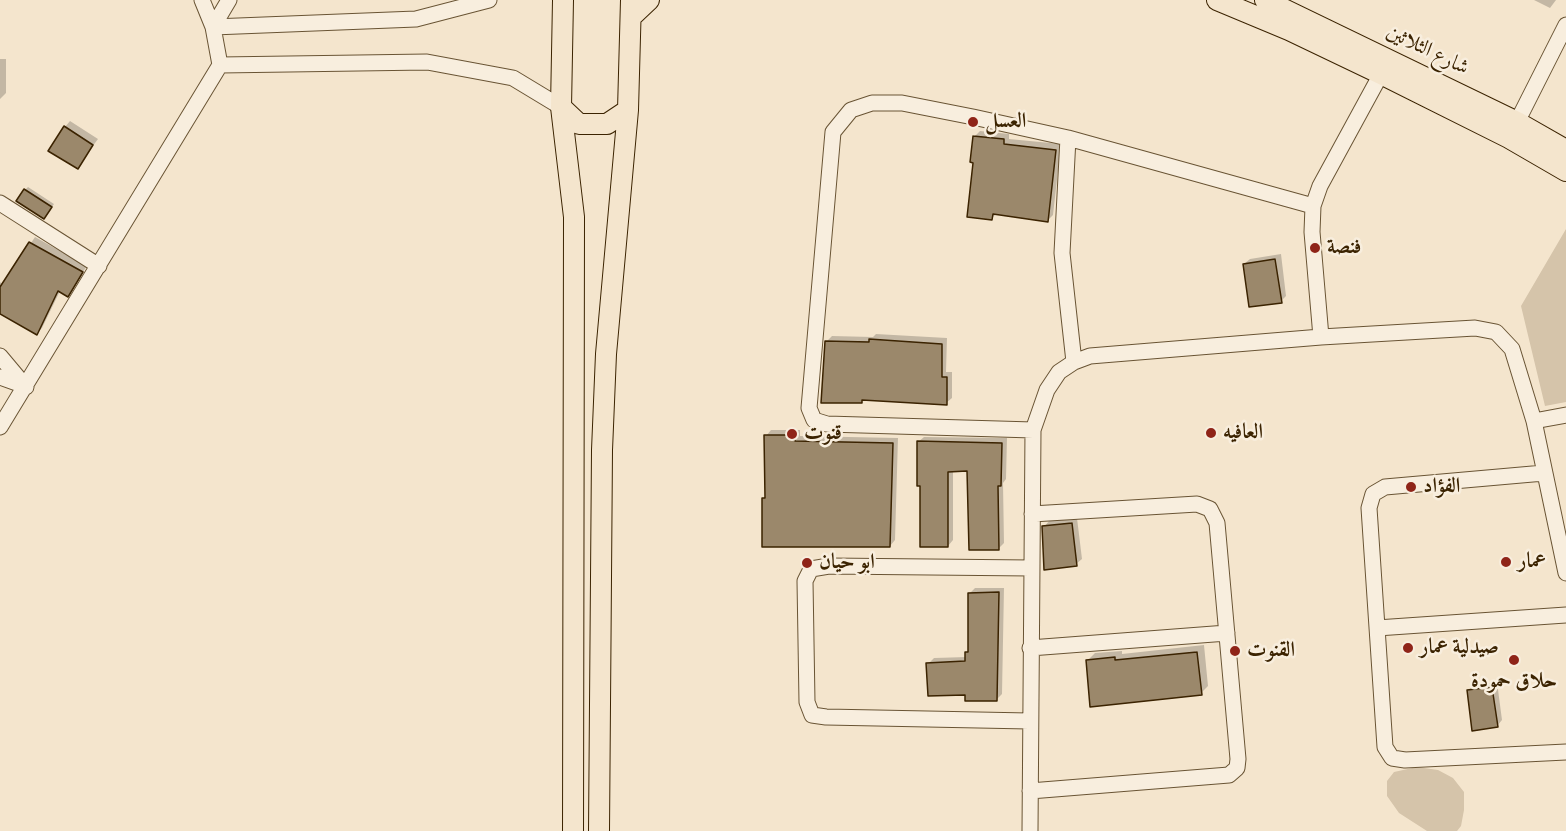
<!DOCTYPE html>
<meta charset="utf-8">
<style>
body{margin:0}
canvas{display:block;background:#f4e5cd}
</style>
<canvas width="1566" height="831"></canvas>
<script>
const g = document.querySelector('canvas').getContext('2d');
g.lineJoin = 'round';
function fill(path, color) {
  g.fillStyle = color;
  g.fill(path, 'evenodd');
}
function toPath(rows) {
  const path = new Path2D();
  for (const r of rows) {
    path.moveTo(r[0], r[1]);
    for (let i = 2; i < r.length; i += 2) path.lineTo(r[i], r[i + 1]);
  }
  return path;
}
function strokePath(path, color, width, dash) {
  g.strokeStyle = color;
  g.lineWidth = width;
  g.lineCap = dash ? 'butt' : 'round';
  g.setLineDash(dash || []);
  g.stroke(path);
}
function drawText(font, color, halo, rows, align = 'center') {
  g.font = font + ' "IM FELL Double Pica",Amiri,serif';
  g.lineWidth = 5;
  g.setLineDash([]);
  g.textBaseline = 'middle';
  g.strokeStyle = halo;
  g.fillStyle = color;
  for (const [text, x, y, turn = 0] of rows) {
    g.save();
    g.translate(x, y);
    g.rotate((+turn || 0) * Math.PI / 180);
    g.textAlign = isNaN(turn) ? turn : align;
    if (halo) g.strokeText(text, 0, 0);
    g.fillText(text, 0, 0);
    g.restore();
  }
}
fill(toPath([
 [1566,229,1566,402,1545,406,1521,306],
 [1417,767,1438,770,1453,778,1464,792,1464,810,1461,826,1457,831,1427,831,1399,813,1387,796,1387,781,1394,772]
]), '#d5c4aa');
fill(toPath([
 [1534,0,1556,0,1550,8],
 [0,59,6,59,6,93,0,99],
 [70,121,98,139,77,167,65,127],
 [980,131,1009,134,1009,139,1061,144,1053,215,1047,221,997,213,992,218,974,161,974,137],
 [28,187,54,204,47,214,25,190],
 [35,237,87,266,67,295,60,291,42,328,37,333,0,313,0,282,3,285],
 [1281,254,1286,296,1281,301,1244,264,1250,259],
 [876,334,947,338,946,372,952,372,952,398,946,403,864,398,861,401,827,341,832,336,873,337],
 [771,430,800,430,800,436,898,438,895,540,890,546,763,499,767,495,766,436],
 [924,437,1007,438,1006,479,1003,483,1004,543,999,548,968,470,953,470,953,540,948,546,922,484,918,442],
 [1077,518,1082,559,1076,564,1044,527,1049,521],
 [975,588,1004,588,1002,694,996,700,967,693,928,664,934,658,967,657,970,650,970,593],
 [1204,645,1208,686,1201,693,1088,660,1095,653,1122,651,1122,654],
 [1497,682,1502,720,1497,726,1468,691,1474,685]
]), '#0003');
const building = toPath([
 [64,126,93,145,78,169,48,151,64,126],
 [973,136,1004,139,1004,144,1056,150,1048,222,993,214,992,220,967,217,973,163,970,162,973,136],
 [24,189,52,207,44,219,16,201,24,189],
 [29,242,83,272,68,297,58,291,37,335,0,314,0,287,29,242],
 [1275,259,1282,303,1249,307,1243,264,1275,259],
 [869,339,942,344,942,377,947,377,947,405,862,400,862,403,821,403,825,341,869,342,869,339],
 [764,435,795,435,795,441,893,443,890,547,762,547,762,498,765,498,764,435],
 [917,441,1002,443,1001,486,998,486,999,550,969,550,967,471,948,472,948,547,920,547,920,486,917,486,917,441],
 [1072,523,1077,566,1044,570,1042,526,1072,523],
 [999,592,997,701,965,701,965,695,928,696,926,663,965,661,965,652,968,652,968,593,999,592],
 [1197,652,1202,695,1090,707,1086,660,1115,657,1115,660,1197,652],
 [1492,687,1498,727,1472,731,1467,690,1492,687]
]);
fill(building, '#9b886b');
strokePath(building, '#3b2301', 1.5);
const minor = toPath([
 [213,27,416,19,489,0],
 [213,27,229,0],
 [220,65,427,62,513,78,561,107],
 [1517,122,1566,25],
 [1068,138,1062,253,1074,362],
 [0,203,99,266],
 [1321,337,1312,232,1313,206,1320,186,1381,74],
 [0,356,26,387],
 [0,377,25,386],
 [1534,421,1566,415],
 [0,427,220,65,213,27,202,0],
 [1033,430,827,424,814,420,809,408,833,132,851,110,872,103,902,103,973,117,1068,138,1313,206],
 [1544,473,1385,487,1373,494,1369,508,1385,747,1392,758,1405,760,1566,752],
 [1377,628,1566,615],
 [1030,648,1227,633],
 [1029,721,826,717,812,715,807,702,805,581,811,569,829,566,1031,568],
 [1030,791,1229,775,1237,768,1238,759,1217,523,1210,509,1197,504,1032,514],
 [1030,831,1033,430,1047,390,1059,372,1074,362,1090,356,1321,337,1475,328,1496,332,1512,349,1534,421,1566,573]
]);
const major = toPath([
 [563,0,561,107,574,217,573,831],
 [1217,0,1289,30,1381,74,1509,138,1566,171],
 [1265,0,1517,122,1566,150],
 [631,17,649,0],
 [561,107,579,124,607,124,628,110],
 [599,831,602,450,606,354,628,110,631,0]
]);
strokePath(minor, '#695434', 17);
strokePath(major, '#3b2301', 22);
strokePath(minor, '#f8eede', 15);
strokePath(major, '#f4e5cd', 20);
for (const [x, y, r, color] of [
 [973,122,6,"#8f2418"],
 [1315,248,6,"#8f2418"],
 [1211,433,6,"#8f2418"],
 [792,434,6,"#8f2418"],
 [1411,487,6,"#8f2418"],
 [1506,562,6,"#8f2418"],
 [807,563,6,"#8f2418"],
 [1408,648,6,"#8f2418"],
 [1235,651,6,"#8f2418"],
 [1514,660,6,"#8f2418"]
]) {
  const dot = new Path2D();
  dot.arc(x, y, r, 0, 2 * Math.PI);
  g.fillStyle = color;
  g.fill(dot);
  strokePath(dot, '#f8eede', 2);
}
drawText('21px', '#3b2301', '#f8eede', [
 ["شارع الثلاثين",1427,51,26]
]);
drawText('bold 21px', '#3b2301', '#f8eede', [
 ["العسل",985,122],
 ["فنصة",1327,248],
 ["العافيه",1223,433],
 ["قنوت",804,434],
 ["الفؤاد",1423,487],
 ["عمار",1518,562],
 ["ابو حيان",819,563],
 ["صيدلية عمار",1420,648],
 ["القنوت",1247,651],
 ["حلاق حمودة",1514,682,"center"]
], 'left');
</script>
